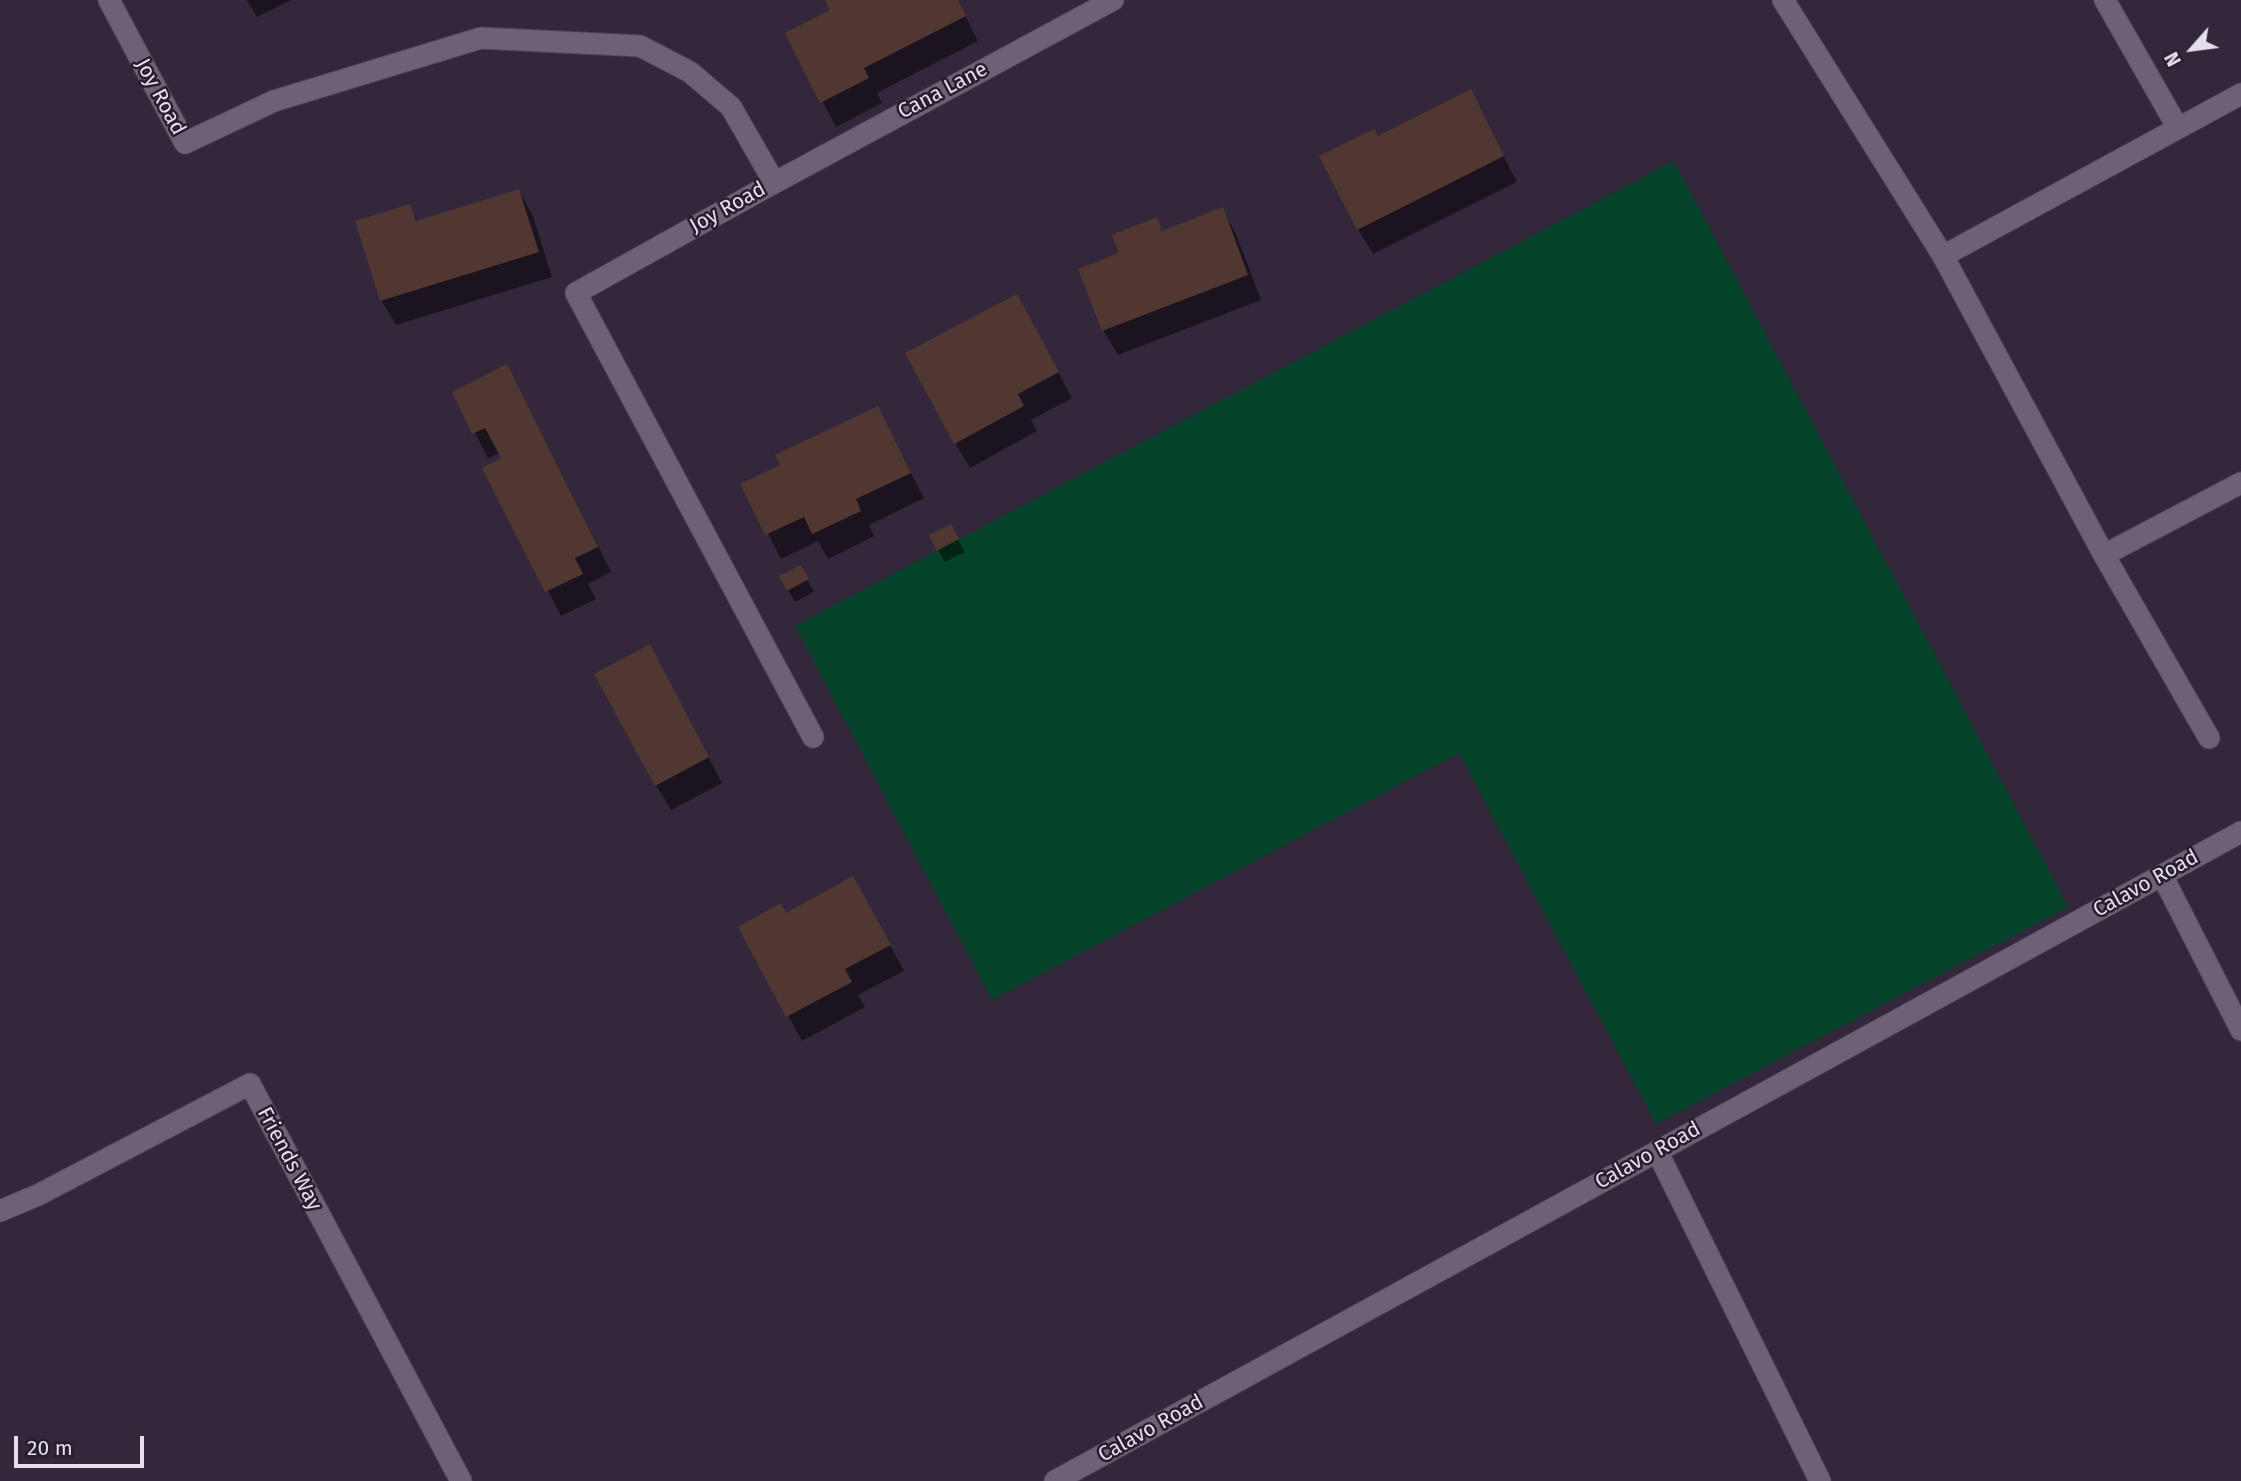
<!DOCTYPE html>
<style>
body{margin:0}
#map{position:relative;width:2241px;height:1481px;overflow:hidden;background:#33273b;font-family:"Fira Sans",sans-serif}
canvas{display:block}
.north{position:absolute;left:2157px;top:14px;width:70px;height:70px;-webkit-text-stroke:5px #291d30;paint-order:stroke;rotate:242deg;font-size:19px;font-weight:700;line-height:28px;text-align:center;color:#e6deeb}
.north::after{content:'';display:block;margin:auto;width:24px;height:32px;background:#e6deeb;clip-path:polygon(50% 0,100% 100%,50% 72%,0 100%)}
.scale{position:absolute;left:14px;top:1436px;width:130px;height:32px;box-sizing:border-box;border:4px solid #e6deeb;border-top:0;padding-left:9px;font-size:21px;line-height:24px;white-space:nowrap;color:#e6deeb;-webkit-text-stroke:5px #291d30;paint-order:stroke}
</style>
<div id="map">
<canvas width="2241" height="1481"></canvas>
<div class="north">N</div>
<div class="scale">20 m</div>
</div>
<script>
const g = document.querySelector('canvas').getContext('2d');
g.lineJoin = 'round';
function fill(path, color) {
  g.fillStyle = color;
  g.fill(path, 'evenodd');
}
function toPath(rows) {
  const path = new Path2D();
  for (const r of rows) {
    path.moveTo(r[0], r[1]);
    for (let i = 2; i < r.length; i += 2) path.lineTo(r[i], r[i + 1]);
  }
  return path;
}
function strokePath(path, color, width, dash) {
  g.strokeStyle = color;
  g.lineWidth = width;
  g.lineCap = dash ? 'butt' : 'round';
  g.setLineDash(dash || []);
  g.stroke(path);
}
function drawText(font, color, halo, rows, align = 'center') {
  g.font = font + ' "Fira Sans",sans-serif';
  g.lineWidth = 5;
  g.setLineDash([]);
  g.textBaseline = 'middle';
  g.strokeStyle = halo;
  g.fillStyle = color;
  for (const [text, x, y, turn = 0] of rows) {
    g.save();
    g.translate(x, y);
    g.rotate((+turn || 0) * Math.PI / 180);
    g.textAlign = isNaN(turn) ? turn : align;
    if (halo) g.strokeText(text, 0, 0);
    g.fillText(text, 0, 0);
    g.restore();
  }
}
fill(toPath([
 [1674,161,2068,907,1656,1124,1459,753,992,1000,795,626]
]), '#05442b');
fill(toPath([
 [247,0,291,0,257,17],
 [827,0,957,0,978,41,877,93,882,103,836,127,787,34,832,10],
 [1470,91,1517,182,1373,254,1358,229,1377,138],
 [519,191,533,216,552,277,396,325,381,300,409,206,418,222],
 [1222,209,1236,234,1261,300,1118,355,1103,330,1122,254,1156,220,1163,232],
 [1031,321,1072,398,1031,420,1037,431,970,468,955,443],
 [520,391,611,572,588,584,596,599,561,616,485,468,503,459,500,453,488,458,454,393],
 [878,408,924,498,869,525,874,536,828,559,818,541,781,559,743,485,782,466],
 [951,527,965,552,945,562,938,550],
 [800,567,814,592,795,602,788,590],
 [663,671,722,783,671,810,656,785],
 [867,903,904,971,858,995,865,1007,802,1041,740,927,786,915]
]), '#0007');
fill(toPath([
 [825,0,958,0,966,16,864,68,869,78,820,103,785,33,830,10],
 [1471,89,1504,156,1357,230,1319,156,1374,129,1378,136],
 [519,189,539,252,380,301,355,221,410,204,416,221],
 [1223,207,1248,275,1102,331,1078,269,1119,253,1112,235,1157,217,1162,231],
 [1017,294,1059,372,1018,394,1024,406,954,444,905,353],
 [507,364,598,547,575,558,583,574,545,592,482,468,501,458,485,428,472,434,452,392],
 [878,406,911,473,856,499,861,511,812,534,804,517,765,535,740,484,780,465,775,455],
 [951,524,959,539,937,551,929,535],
 [801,565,809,579,787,591,779,576],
 [650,644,709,757,655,786,594,674],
 [853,876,891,945,845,969,852,982,786,1017,738,927,781,903,786,913]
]), '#513732');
const lane = toPath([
 [1657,1151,1820,1481]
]);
const street = toPath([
 [109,0,185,143,274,101,481,38,640,46,690,72,731,107,774,182],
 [1783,0,1943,256],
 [2105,0,2178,128],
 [2104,555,2241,483],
 [813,737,576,293,761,190,1113,0],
 [2209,738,2104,555,1943,256,2241,94],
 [2162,875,2241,1030],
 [0,1211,38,1195,250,1084,461,1481],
 [1055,1481,2241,832]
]);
strokePath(lane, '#504656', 23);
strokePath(street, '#504656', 23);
strokePath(lane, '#6e6177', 21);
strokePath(street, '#6e6177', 21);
drawText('21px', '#e6deeb', '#291d30', [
 ["Cana Lane",943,91,-28],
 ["Joy Road",160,97,62],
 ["Joy Road",728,208,-29],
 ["Calavo Road",2146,884,-29],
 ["Calavo Road",1648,1156,-29],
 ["Friends Way",289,1159,62],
 ["Calavo Road",1151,1429,-29]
]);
</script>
